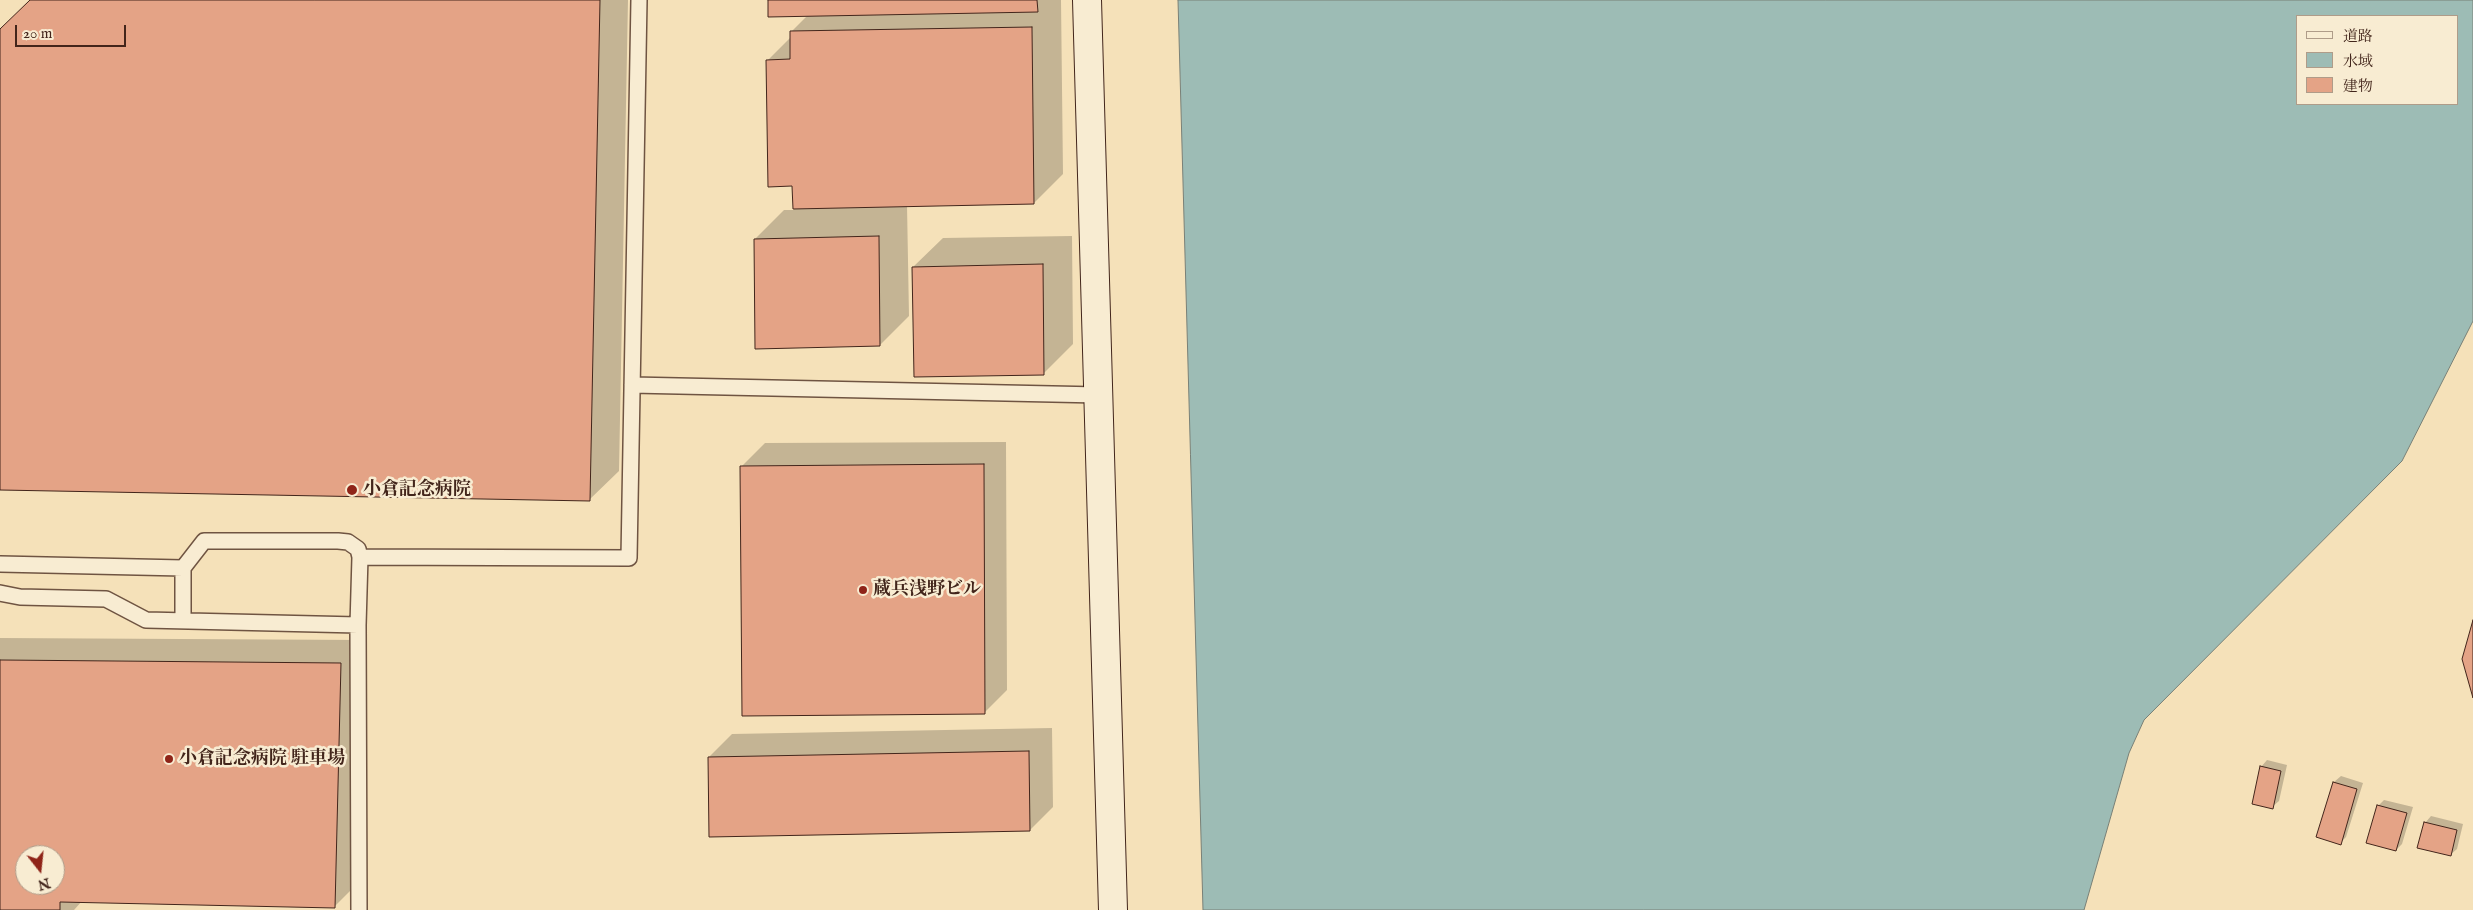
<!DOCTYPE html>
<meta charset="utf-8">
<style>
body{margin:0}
#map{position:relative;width:2473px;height:910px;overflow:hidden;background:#f5e1b9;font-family:"IM FELL English","Noto Serif JP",serif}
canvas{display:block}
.legend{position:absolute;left:2296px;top:15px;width:162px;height:90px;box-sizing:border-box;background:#f8ecd2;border:1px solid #af9c89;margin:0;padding:6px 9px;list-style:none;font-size:15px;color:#42251b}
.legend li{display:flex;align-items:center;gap:10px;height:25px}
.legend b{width:25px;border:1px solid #af9c89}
.north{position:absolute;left:15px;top:845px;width:50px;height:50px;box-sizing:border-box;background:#f8ecd2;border:1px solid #af9c89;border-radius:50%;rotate:164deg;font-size:14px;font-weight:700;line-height:20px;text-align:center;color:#42251b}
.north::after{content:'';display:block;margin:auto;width:18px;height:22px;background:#8f2418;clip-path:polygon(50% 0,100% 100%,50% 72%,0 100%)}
.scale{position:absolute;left:15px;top:25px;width:111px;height:22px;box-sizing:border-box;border:2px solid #42251b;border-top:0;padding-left:6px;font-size:15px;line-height:18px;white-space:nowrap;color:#42251b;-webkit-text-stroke:4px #f8ecd2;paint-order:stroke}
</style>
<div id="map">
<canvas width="2473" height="910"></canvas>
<ul class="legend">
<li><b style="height:6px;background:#f8ecd2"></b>道路</li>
<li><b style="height:14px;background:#9dbcb5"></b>水域</li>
<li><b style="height:14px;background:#e4a386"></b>建物</li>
</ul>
<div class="north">N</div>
<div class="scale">20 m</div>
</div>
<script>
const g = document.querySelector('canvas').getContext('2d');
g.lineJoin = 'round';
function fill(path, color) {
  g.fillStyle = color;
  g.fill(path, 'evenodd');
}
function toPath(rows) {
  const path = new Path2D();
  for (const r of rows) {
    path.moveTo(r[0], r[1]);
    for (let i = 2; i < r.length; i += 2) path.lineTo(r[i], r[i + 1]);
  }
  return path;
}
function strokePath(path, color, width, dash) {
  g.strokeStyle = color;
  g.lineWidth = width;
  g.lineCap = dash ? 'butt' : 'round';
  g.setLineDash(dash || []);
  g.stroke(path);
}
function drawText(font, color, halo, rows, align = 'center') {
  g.font = font + ' "IM FELL English","Noto Serif JP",serif';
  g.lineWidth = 5;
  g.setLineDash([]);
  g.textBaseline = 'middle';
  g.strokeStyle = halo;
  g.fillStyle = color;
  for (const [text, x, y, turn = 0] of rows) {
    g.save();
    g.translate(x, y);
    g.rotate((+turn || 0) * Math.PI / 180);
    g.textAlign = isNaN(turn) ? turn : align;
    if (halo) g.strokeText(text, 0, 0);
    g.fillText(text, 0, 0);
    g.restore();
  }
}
const water = toPath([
 [1178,0,2473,0,2473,321,2402,461,2144,720,2129,753,2084,910,1203,910,1178,0],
 [2297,16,2457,16,2457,104,2297,104,2297,16]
]);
fill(water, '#9dbcb5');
strokePath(water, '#798077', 1);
fill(toPath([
 [32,0,628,0,619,471,589,500,0,489,0,31],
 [769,0,1061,0,1063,174,1034,203,907,205,909,316,880,345,755,239,784,210,794,210,794,185,768,60,791,37,791,32,808,15],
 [1072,236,1073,344,1044,373,913,267,943,238],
 [1006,442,1007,690,984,713,742,466,765,443],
 [0,638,364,640,357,884,334,907,82,901,74,910,0,910],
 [25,855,55,855,55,885,25,885],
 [1052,728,1053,807,1030,830,709,757,732,734],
 [2267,760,2287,765,2279,801,2272,807,2261,767],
 [2341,776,2363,783,2346,837,2340,843,2334,782],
 [2384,800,2413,807,2402,844,2396,850,2378,806],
 [2431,816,2463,824,2457,849,2450,855,2425,823]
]), '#0003');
const building = toPath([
 [30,0,600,0,590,501,0,490,0,29,30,0],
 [768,0,1037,0,1038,12,768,17,768,0],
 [1032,27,1034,204,793,209,792,186,768,187,766,60,790,59,790,31,1032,27],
 [879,236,880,346,755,349,754,239,879,236],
 [1043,264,1044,375,914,377,912,267,1043,264],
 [984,464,985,714,742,716,740,466,984,464],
 [2473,620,2473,698,2462,659,2473,620],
 [0,660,341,663,335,908,60,902,60,910,0,910,0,660],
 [25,855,55,855,55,885,25,885,25,855],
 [1029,751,1030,831,709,837,708,757,1029,751],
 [2260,766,2281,771,2273,809,2252,804,2260,766],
 [2333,782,2357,789,2341,845,2316,837,2333,782],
 [2377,805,2407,813,2396,851,2366,843,2377,805],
 [2424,822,2457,830,2451,856,2417,848,2424,822]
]);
fill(building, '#e4a386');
strokePath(building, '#42251b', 1);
const lane = toPath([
 [632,385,1099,395],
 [360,557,629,558,639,0],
 [0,564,183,568,204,541,338,541,348,542,358,549,360,557,358,625,359,910],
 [183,568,183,621],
 [0,593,20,597,106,599,146,620,358,625]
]);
const secondary = toPath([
 [1087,0,1113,910]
]);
strokePath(lane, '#6f5442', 18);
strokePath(secondary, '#42251b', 30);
strokePath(lane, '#f8ecd2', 15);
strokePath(secondary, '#f8ecd2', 28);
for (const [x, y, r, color] of [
 [352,490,6,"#8f2418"],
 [863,590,5,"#8f2418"],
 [169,759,5,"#8f2418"]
]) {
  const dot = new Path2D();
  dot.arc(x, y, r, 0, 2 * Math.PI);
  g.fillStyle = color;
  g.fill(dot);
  strokePath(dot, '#f8ecd2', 2);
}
drawText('bold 18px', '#42251b', '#f8ecd2', [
 ["小倉記念病院",363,490],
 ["蔵兵浅野ビル",873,590],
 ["小倉記念病院 駐車場",179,759]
], 'left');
</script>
